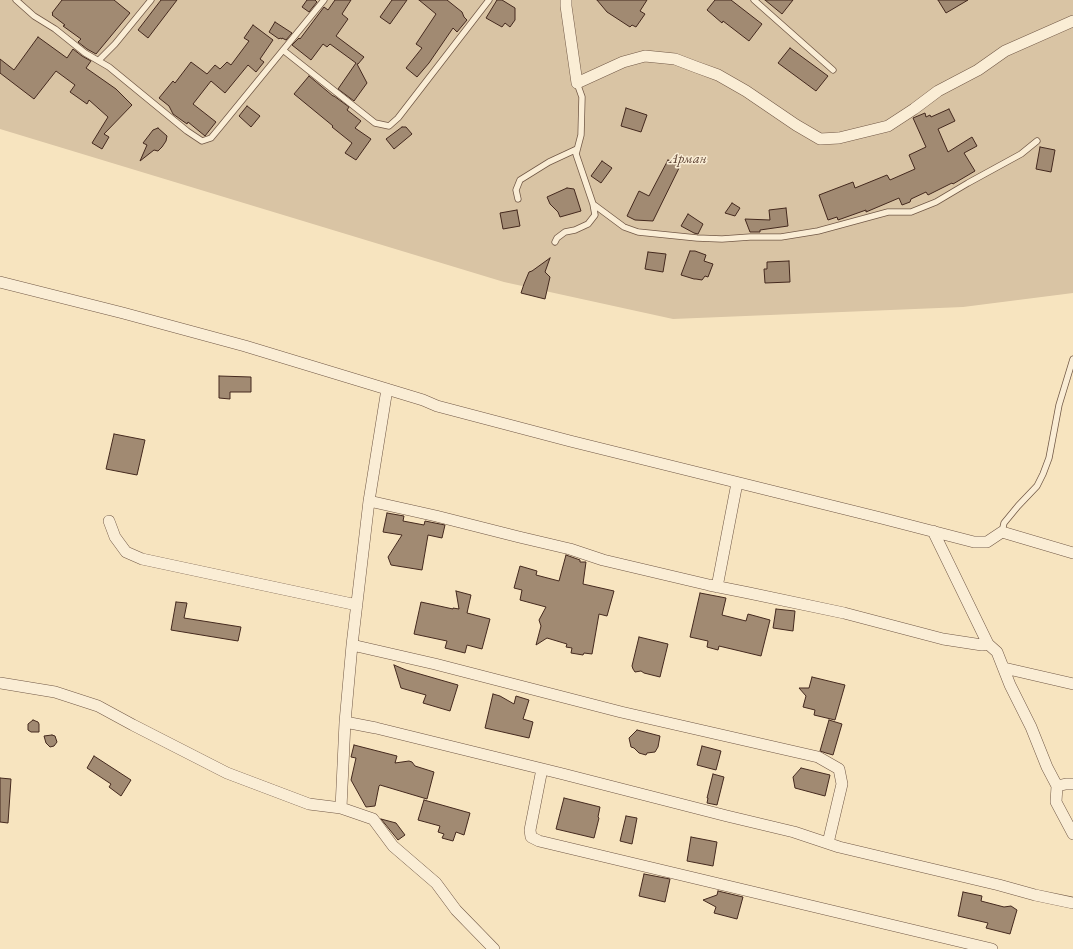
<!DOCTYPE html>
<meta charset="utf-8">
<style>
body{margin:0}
canvas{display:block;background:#f7e4bf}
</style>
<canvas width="1073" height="949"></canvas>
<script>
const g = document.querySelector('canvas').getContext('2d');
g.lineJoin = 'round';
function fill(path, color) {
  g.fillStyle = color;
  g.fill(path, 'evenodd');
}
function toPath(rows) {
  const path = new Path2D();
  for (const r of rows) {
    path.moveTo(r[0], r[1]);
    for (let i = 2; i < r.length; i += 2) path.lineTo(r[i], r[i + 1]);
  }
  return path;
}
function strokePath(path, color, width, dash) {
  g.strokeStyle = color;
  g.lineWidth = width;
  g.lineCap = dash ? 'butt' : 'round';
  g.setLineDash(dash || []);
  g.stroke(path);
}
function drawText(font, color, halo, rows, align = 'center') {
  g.font = font + ' "EB Garamond",serif';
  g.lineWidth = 3;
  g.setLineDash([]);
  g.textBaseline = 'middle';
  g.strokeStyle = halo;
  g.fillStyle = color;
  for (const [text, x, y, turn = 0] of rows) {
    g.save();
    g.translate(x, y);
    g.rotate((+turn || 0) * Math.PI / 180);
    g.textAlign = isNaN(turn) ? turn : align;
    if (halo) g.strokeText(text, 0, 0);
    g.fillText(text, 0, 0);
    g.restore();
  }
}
fill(toPath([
 [0,0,1073,0,1073,293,963,307,673,319,504,282,0,129]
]), '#d9c4a4');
const building = toPath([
 [62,0,114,0,130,13,96,54,87,49,78,42,81,39,63,26,65,25,52,15,53,14,52,13,62,0],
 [161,0,177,0,148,38,138,30,161,0],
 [307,0,315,0,317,2,309,12,302,7,307,0],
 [335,0,351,0,342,14,348,19,336,36,364,57,358,64,357,64,367,83,354,101,338,89,356,63,330,44,327,47,323,44,311,60,292,45,299,38,300,39,324,7,328,10,335,0],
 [392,0,407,0,390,24,380,17,392,0],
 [419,0,447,0,462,12,464,17,467,20,457,32,453,28,429,63,417,77,406,68,422,48,416,44,436,14,419,0],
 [497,0,502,0,515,8,515,20,510,27,505,23,502,27,486,18,497,0],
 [597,0,647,0,640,11,645,14,636,27,632,25,630,27,607,12,597,0],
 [715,0,731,0,762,24,749,41,723,21,722,23,707,10,715,0],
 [765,0,793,0,782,14,765,0],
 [938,0,968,0,946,13,938,0],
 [275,22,292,33,286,40,282,38,282,39,280,38,279,39,269,32,275,22],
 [253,25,273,40,260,59,264,62,256,72,248,65,225,93,211,81,193,104,216,122,205,136,188,122,187,124,173,114,169,106,159,98,173,81,175,83,191,62,207,74,215,65,220,69,227,62,231,65,249,41,244,38,253,25],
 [38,37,67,58,73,49,82,56,91,61,86,68,116,89,132,105,104,134,109,137,102,149,92,143,108,117,89,100,87,104,70,92,75,85,56,71,34,99,0,73,0,59,14,70,38,37],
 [790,48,828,76,816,91,778,63,790,48],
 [309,76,333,96,334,96,349,107,347,110,361,121,355,128,371,139,356,160,345,153,352,143,332,127,333,126,294,94,309,76],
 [247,106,260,116,251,127,239,116,247,106],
 [626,108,647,115,641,132,621,126,626,108],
 [949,109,955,121,938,129,948,152,972,137,977,146,964,153,975,171,953,184,952,183,928,195,926,192,911,199,910,202,902,205,899,198,866,212,866,210,838,220,837,217,828,220,819,195,853,182,855,188,887,175,890,180,915,169,909,155,926,147,913,118,925,113,926,117,930,115,931,117,949,109],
 [402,127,406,127,412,134,394,149,386,139,402,127],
 [158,128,167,136,166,141,162,147,158,151,154,150,140,161,147,145,143,143,153,130,158,128],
 [1040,147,1055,150,1051,172,1036,169,1040,147],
 [668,160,680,166,653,221,635,220,627,216,639,191,649,196,668,160],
 [602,161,612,168,601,183,591,176,602,161],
 [567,188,574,189,581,211,560,217,558,212,550,204,547,197,567,188],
 [732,203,740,208,735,216,725,213,732,203],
 [786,208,788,226,760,230,760,232,750,232,745,219,770,220,769,210,786,208],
 [517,210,520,226,503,229,500,213,517,210],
 [688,214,703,224,698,234,694,233,681,226,688,214],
 [690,251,695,251,706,255,704,261,713,264,708,277,705,276,702,280,696,279,694,279,681,275,690,251],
 [648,252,666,254,663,272,645,269,648,252],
 [550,258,545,272,550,277,545,299,521,293,524,284,529,272,532,271,550,258],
 [789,261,790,282,765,283,764,269,767,269,767,262,789,261],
 [219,376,251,377,251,392,230,392,230,399,219,398,219,376],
 [114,434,145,440,137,475,106,469,114,434],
 [387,513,404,516,403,521,424,525,425,521,445,525,442,538,428,535,422,570,391,565,388,557,402,535,383,532,387,513],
 [566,555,580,560,580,562,586,562,583,584,614,591,607,616,599,614,592,654,584,653,583,655,571,653,572,648,566,647,567,644,547,638,536,645,541,626,539,620,546,607,520,600,522,590,514,588,520,566,537,571,536,575,559,581,566,555],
 [456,591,471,595,467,613,490,619,482,649,467,645,465,653,445,648,447,641,414,634,421,602,453,609,453,608,459,609,456,591],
 [700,593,726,598,722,615,746,621,748,614,770,620,761,656,719,646,718,650,707,647,708,641,690,637,700,593],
 [176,602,187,603,184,618,241,627,238,641,171,630,176,602],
 [776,609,795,611,793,631,773,628,776,609],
 [639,637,668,644,660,677,644,673,641,671,635,672,633,669,632,666,639,637],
 [394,665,406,670,458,685,450,711,423,703,426,695,401,688,394,665],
 [812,677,845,685,835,720,814,715,815,710,803,707,806,696,799,688,809,688,812,677],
 [493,694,500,696,514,704,516,696,529,700,523,719,533,722,529,738,485,728,493,694],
 [33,720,38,722,39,724,39,732,31,732,28,730,28,724,33,720],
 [829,720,842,724,833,755,826,753,820,751,829,720],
 [637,730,660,736,658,747,655,752,647,753,646,755,639,753,634,748,631,747,629,738,637,730],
 [52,735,55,736,57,742,54,746,50,747,46,743,44,736,52,735],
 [354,745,397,756,395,763,409,761,412,762,415,766,434,772,427,799,380,785,379,786,375,806,366,807,351,780,356,758,351,757,354,745],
 [702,746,721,751,716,770,697,765,702,746],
 [94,756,131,780,121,796,109,787,111,784,87,768,94,756],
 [801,768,830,775,825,796,795,788,793,777,801,768],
 [713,774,724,777,717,805,707,803,708,798,707,798,713,774],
 [0,778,11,779,8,823,0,822,0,778],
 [564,798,600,807,598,817,599,818,594,838,556,829,564,798],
 [424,800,470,813,464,835,456,832,453,841,442,838,444,834,438,832,440,826,418,820,424,800],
 [626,816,637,818,632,844,620,841,626,816],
 [381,819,396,823,405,835,398,840,381,819],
 [691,837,717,842,713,866,687,861,691,837],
 [644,874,670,879,665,902,639,896,644,874],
 [718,891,743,897,737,919,714,913,716,907,703,900,717,895,718,891],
 [963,892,982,896,981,901,1004,907,1011,906,1017,910,1010,934,986,928,988,923,958,916,963,892]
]);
fill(building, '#a18a72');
strokePath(building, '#44291e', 1);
const service = toPath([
 [16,0,34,16,55,29,85,53,109,67,187,131,202,141,211,138,221,126,324,0],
 [754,0,833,70],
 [283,50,375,123,389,126,398,118,489,0],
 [99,60,115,44,151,0],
 [577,83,582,97,581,135,576,154,593,204,624,227,638,232,697,238,722,239,750,237,781,237,818,231,888,212,911,212,936,202,968,183,1021,154,1037,141],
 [518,199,516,190,520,180,549,162,577,149],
 [555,242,557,238,565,232,575,230,588,224,595,215,593,204],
 [1002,532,1004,523,1018,506,1037,486,1043,474,1049,458,1059,405,1073,359]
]);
const minor = toPath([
 [566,0,566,6,577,83,623,62,645,56,675,59,696,67,718,75,746,91,796,125,820,139,839,138,888,126,914,109,938,91,978,70,1005,51,1073,21],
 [0,282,123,313,245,346,423,400,437,406,570,441,881,518,974,542,987,542,1002,532,1073,553],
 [369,501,436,516,519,537,570,549,603,560,709,585,749,593,844,613,943,639,982,645,988,644,933,531],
 [109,521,115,537,126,552,142,559,357,605],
 [717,587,737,483],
 [988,644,997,652,1010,685,1031,727,1047,767,1057,786],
 [352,645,435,664,621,712,818,757,839,769,842,784,828,843],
 [1004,668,1073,684],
 [0,683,55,692,98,706,133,725,227,773,309,804,341,808,345,722,352,645,369,501,387,389],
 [345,722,376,728,563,774,727,816,794,832,839,847,999,885,1035,895,1073,903],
 [542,769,530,830,531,837,539,841,992,949],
 [1073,784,1066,784,1057,786,1056,802,1073,834],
 [341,808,373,819,393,846,436,883,456,910,494,949]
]);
strokePath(service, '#715846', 7);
strokePath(minor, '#715846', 12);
strokePath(service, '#faedd5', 5.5);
strokePath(minor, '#faedd5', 11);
drawText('italic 14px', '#624839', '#faedd5', [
 ["Арман",688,159]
]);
</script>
